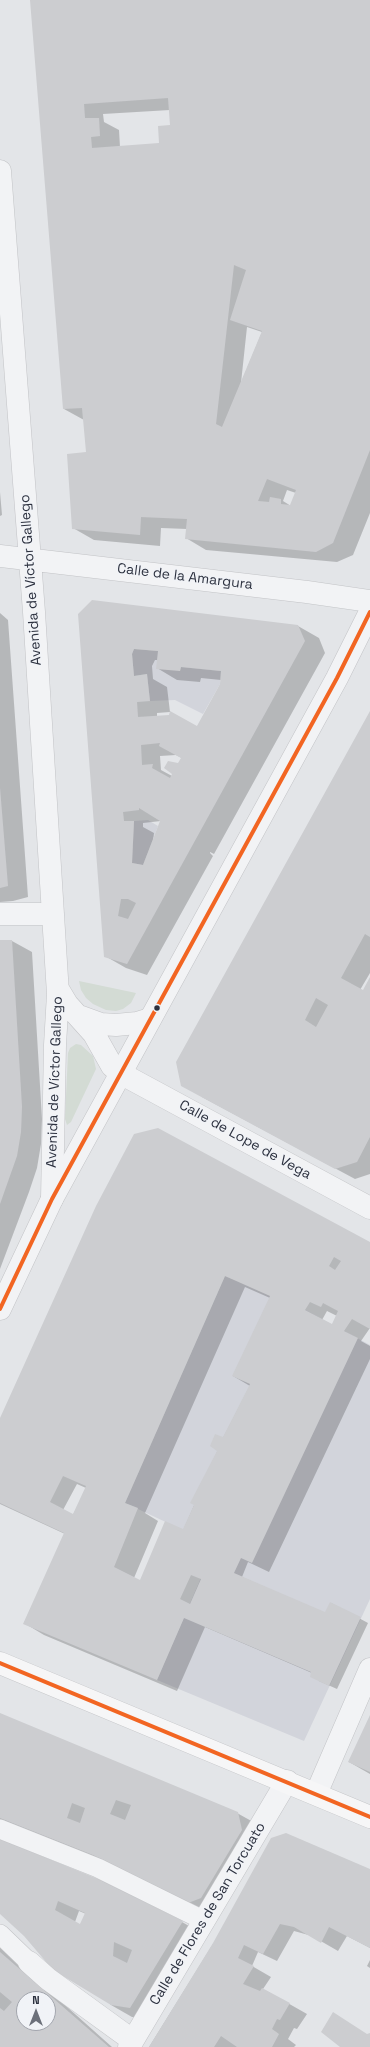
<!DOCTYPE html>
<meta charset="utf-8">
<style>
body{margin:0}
#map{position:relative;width:370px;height:2047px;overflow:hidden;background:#e3e5e8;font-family:"Space Grotesk",sans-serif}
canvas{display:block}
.north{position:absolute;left:16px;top:1991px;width:40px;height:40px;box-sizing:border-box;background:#f1f3f7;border:1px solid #a2a5ad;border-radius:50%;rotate:0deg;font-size:11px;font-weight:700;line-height:16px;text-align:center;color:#2c313f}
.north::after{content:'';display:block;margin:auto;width:14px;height:18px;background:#6c707a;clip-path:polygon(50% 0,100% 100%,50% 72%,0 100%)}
</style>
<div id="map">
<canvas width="370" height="2047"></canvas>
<div class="north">N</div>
</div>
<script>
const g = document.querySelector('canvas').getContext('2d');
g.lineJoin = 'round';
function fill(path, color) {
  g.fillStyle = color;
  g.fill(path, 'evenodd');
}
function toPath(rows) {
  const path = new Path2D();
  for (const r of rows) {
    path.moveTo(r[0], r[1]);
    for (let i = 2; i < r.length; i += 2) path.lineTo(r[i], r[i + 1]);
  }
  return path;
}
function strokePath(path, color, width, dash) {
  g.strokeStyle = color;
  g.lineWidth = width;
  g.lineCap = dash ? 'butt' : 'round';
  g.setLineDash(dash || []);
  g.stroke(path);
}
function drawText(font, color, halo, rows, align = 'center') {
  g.font = font + ' "Space Grotesk",sans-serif';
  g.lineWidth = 3;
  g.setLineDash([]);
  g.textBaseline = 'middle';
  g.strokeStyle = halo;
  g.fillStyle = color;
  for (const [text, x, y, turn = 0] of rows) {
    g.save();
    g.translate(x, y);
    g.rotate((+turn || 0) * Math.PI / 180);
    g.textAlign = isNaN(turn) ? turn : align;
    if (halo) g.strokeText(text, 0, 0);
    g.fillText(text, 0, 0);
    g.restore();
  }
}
fill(toPath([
 [134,649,158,651,180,671,181,667,221,671,220,684,203,714,175,700,150,701,147,674,134,676,132,654],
 [148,820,158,826,143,865,132,863,134,821],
 [225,1276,287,1300,370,1345,370,1599,304,1741,157,1680,215,1545,125,1503]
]), '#d2d4db');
fill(toPath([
 [79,981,136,993,131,1003,123,1009,116,1011,106,1010,93,1004,86,998,81,990],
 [76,1044,81,1045,93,1056,96,1069,71,1122,67,1125,65,1119,68,1053,70,1048]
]), '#d3dbd4');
fill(toPath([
 [31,0,370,0,370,513,353,555,337,562,206,550,186,538,187,529,161,528,160,546,94,540,73,528,87,453,84,420,64,409],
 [170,110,171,126,160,144,120,147,119,130,104,122,103,114],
 [247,327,262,332,241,383],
 [287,490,296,493,291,506,283,501],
 [0,492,2,515,0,516],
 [0,613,8,620,28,897,13,901,0,902],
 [79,614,298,626,319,638,325,653,214,854,210,852,210,853,213,856,147,975,126,968,105,956],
 [155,660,158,660,157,668,177,680,200,682,201,678,221,680,221,684,197,727,157,717,157,713,170,712,167,687,153,679,152,666],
 [176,755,182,758,172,776,161,770,160,756],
 [161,821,153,841,154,833,143,827,143,823],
 [370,713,370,973,360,990,363,992,370,979,370,1174,355,1179,202,1097],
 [0,941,12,941,32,952,42,1119,41,1144,37,1168,29,1192,0,1269],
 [92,1219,370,1243,370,1328,361,1341,370,1346,370,1359,269,1572,248,1562,242,1577,326,1614,331,1603,368,1623,337,1689,319,1681,312,1673,205,1627,177,1691,44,1635,24,1623,65,1534,0,1504,0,1421],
 [245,1287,270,1298,233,1376,250,1386,223,1438,183,1531,140,1581,134,1578,158,1521,145,1513],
 [327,1311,337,1316,332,1325,322,1320],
 [77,1484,86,1488,73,1515,63,1510],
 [0,1715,237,1813,255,1823,206,1912,0,1820],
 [370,1717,370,1774,349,1762],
 [0,1840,182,1922,196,1930,150,2019,132,2017,111,2005,25,1935,0,1912],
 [79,1911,86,1914,80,1925,75,1922],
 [370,1870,370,1948,347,1936,338,1951,312,1936,294,1931,277,1961,258,1952,252,1966,271,1977,263,1989,307,2014,297,2029,294,2028,288,2039,296,2045,294,2047,149,2047,213,1944],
 [0,1947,48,1990,112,2047,0,2047],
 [24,1999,48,1999,48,2023,24,2023],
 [370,1960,370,1968,367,1966]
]), '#0003');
fill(toPath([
 [30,0,370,0,370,450,333,543,316,552,185,539,187,519,141,517,140,535,72,529,67,454,86,452,82,408,63,409],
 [168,98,170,125,158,126,159,143,92,148,91,137,100,136,99,118,85,118,84,104],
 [234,265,246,270,230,320,262,331,222,427,216,424],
 [267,479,296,490,290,505,281,504,281,499,270,497,269,502,258,501],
 [92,600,298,625,305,641,127,964,104,957,78,614],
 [134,649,158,651,156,669,180,671,181,667,221,671,220,684,197,726,170,711,169,715,138,717,137,702,150,701,147,674,134,676,132,654],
 [160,743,159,746,181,758,178,763,168,761,164,768,172,774,170,778,152,768,153,764,142,765,141,745],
 [139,808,160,821,143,865,132,863,134,821,124,821,123,812,139,810],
 [121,899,128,899,136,903,128,919,118,916],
 [370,711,370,937,365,934,341,978,363,990,370,977,370,1137,357,1162,335,1169,181,1086,176,1062],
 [316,998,328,1005,316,1027,305,1020],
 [0,788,8,886,0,888],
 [0,940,12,940,22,1107,21,1132,17,1156,0,1204],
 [158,1128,370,1242,370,1329,352,1319,344,1331,358,1338,252,1563,241,1558,234,1573,325,1612,330,1602,361,1617,329,1686,310,1677,311,1672,184,1618,157,1680,23,1624,64,1533,0,1503,0,1418,96,1206,134,1134],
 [334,1257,341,1261,335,1270,329,1266],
 [225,1276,270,1296,232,1376,250,1384,223,1437,215,1434,210,1446,217,1451,190,1503,194,1505,183,1529,165,1521,140,1580,114,1567,138,1508,125,1503],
 [310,1302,321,1307,323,1303,338,1311,332,1324,305,1310],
 [63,1476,86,1486,73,1514,50,1502],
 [191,1575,201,1579,190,1604,180,1599],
 [0,1713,238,1812,242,1830,201,1898,188,1903,93,1855,0,1818],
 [116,1800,131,1805,125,1820,110,1814],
 [72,1803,85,1808,80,1823,67,1818],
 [370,1715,370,1772,348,1762],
 [286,1833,370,1869,370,1948,329,1927,321,1943,294,1927,280,1924,263,1954,244,1945,238,1958,254,1966,243,1984,260,1991,262,1988,290,2003,280,2020,277,2019,272,2029,279,2034,272,2047,237,2047,221,2036,214,2047,149,2047,213,1943,271,1838],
 [0,1839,103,1881,183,1921,130,2008,111,2005,53,1970,24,1936,0,1914],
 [58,1901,85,1913,80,1924,55,1910],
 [114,1942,132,1950,127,1963,113,1956],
 [0,1952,30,1978,109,2047,0,2047,0,2008,4,2011,12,2002,0,1992],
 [24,1999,48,1999,48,2023,24,2023],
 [333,2012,367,2034,370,2033,370,2047,340,2047,321,2032]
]), '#cccdd0');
const pedestrian = toPath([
 [0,1829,98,1868,205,1921],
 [0,1934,29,1962]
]);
const minor = toPath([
 [0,171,34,612,58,994,55,1045,52,1199],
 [0,556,307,592,370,601],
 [0,914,53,914],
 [58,989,67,1004,94,1034,112,1066,120,1073,370,1208],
 [79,1016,101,1024,116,1025,137,1023,150,1019],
 [316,1794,370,1669],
 [29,1962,48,1979,132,2040],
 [129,2047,287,1781]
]);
const tertiary = toPath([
 [0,1309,52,1199,337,678,370,612]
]);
const secondary = toPath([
 [0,1663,370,1817]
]);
strokePath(pedestrian, '#c2c3c6', 20);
strokePath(minor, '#c2c3c6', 23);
strokePath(tertiary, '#c2c3c6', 23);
strokePath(secondary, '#c2c3c6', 23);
strokePath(pedestrian, '#f2f3f5', 19);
strokePath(minor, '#f2f3f5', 22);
strokePath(tertiary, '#f2f3f5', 22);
strokePath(secondary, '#f6f6f7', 22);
strokePath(toPath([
 [0,1309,52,1199,337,678,370,612],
 [0,1663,370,1817]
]), '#f26522', 4);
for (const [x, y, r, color] of [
 [157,1008,3.5,"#2c313f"]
]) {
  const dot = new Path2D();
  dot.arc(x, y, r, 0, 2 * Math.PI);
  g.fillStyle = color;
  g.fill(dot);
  strokePath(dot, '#f1f3f7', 1.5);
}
drawText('14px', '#2c313f', '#f1f3f7', [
 ["Calle de la Amargura",185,577,7],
 ["Avenida de Víctor Gallego",31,580,-94],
 ["Avenida de Víctor Gallego",55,1082,-88],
 ["Calle de Lope de Vega",245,1140,29],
 ["Calle de Flores de San Torcuato",208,1914,-59]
]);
</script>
